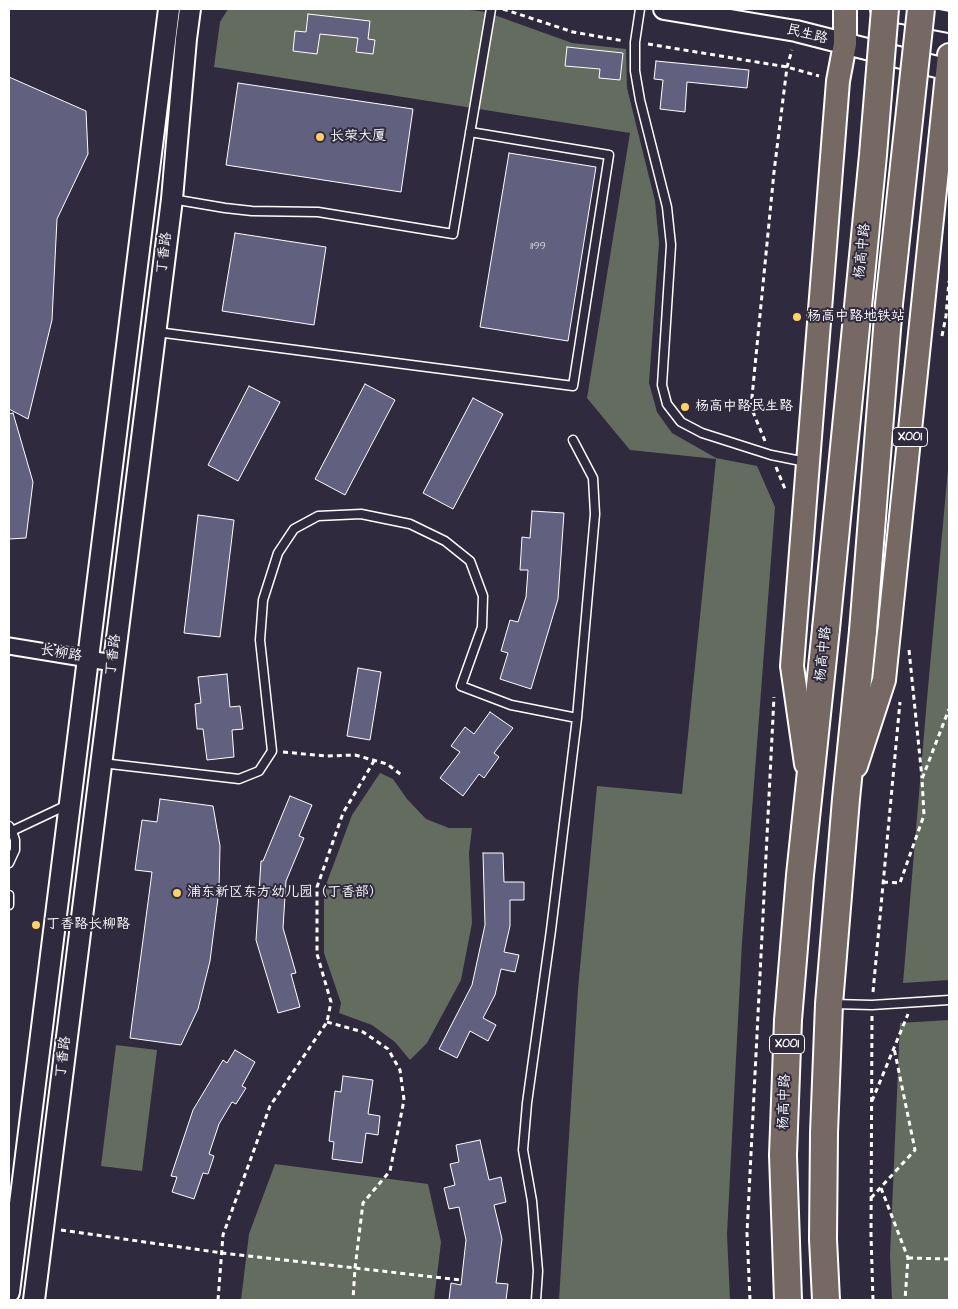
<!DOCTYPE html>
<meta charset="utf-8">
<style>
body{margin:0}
#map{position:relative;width:958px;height:1309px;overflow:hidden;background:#2f2a3d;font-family:"Architects Daughter",sans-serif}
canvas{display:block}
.frame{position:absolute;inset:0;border:10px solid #fff;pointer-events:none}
</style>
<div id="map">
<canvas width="958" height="1309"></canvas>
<div class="frame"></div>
</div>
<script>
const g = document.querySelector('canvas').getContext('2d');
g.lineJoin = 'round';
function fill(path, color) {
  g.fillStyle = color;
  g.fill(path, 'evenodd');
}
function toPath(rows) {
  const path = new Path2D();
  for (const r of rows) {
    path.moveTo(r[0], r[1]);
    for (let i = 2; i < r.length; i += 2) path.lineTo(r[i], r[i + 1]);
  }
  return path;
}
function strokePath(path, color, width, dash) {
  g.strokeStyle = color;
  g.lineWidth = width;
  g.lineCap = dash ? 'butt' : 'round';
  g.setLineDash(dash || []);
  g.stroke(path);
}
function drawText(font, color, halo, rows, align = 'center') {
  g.font = font + ' "Architects Daughter","LXGW WenKai TC",sans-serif';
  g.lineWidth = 4;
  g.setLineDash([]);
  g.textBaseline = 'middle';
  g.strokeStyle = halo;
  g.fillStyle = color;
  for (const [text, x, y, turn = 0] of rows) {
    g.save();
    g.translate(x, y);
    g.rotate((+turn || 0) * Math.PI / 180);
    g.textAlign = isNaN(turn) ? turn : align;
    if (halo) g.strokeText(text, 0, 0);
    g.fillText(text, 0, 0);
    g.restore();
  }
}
fill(toPath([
 [228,9,462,9,486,12,572,43,626,49,627,88,655,201,659,243,649,383,657,412,672,433,716,458,757,466,775,507,742,942,727,1234,730,1300,559,1300,578,989,597,786,682,794,716,459,630,450,587,398,630,133,214,67,220,22],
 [949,458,949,980,903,983,927,699],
 [380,773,393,779,407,799,426,819,449,828,472,828,469,853,472,923,461,980,427,1043,410,1060,395,1042,372,1025,339,1013,341,1003,324,953,324,890,352,815],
 [949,1020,949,1300,892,1300,890,1256,900,1023],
 [116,1045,157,1050,142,1171,101,1166],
 [275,1164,428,1184,441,1242,434,1300,241,1300,249,1234]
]), '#646c5f');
const building = toPath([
 [308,14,370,21,368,39,375,40,373,54,356,52,358,38,320,34,317,54,293,51,295,31,306,32,308,14],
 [567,47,623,53,620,80,599,78,600,69,565,66,567,47],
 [656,61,749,70,747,88,687,82,685,112,660,109,663,80,654,79,656,61],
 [9,77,86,111,88,154,57,219,52,320,28,419,9,409,9,77],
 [238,83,413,109,401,192,226,165,238,83],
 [509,153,596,167,568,341,480,327,509,153],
 [235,233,326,247,314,325,222,311,235,233],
 [365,384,395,400,345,495,315,479,365,384],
 [249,386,280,402,238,481,208,465,249,386],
 [473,398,503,414,453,509,423,493,473,398],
 [13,413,33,482,26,538,9,539,9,414,13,413],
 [532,511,564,513,558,599,531,689,500,679,508,653,501,651,510,620,518,622,526,597,528,570,520,570,522,537,530,538,532,511],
 [198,515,234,520,220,637,184,633,198,515],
 [358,668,381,672,370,740,347,736,358,668],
 [227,674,230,707,240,706,243,729,232,730,234,757,207,760,203,729,197,729,195,704,201,703,198,677,227,674],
 [490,712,513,728,494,753,499,757,484,778,479,774,463,796,440,778,460,752,451,746,465,727,474,734,490,712],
 [290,796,312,805,299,836,304,838,286,881,283,928,296,973,291,974,300,1007,278,1013,256,940,261,861,263,861,290,796],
 [160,799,213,806,220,846,219,890,210,961,198,1009,181,1045,130,1038,152,872,135,870,142,820,157,822,160,799],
 [483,853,503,853,504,882,524,882,524,900,510,900,510,926,504,952,519,955,515,972,501,969,495,995,483,1018,496,1025,488,1041,470,1031,457,1058,439,1049,472,985,485,925,483,853],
 [235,1050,255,1062,242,1086,246,1088,236,1104,232,1102,219,1124,209,1154,214,1156,208,1174,203,1173,194,1199,172,1192,177,1177,171,1176,193,1110,223,1060,227,1063,235,1050],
 [343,1076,373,1080,368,1114,380,1116,378,1135,366,1133,362,1163,332,1159,334,1142,329,1141,335,1091,341,1092,343,1076],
 [480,1140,489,1180,501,1177,506,1202,494,1205,502,1239,496,1283,508,1284,506,1300,449,1300,451,1283,461,1285,466,1240,459,1207,449,1209,444,1188,455,1185,450,1164,459,1162,456,1145,480,1140]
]);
fill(building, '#61617f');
strokePath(building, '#fff', 1);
const lane = toPath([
 [640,9,635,42,635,71,640,100,667,207,671,245,662,385,667,404,681,422,702,433,771,455,806,462],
 [172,199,225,208,252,211,318,212,453,234,491,9],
 [157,332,573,386,609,155,470,132],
 [102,763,239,779,259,771,272,751,260,640,263,600,278,553,294,529,318,516,361,514,410,524,445,541,470,561,483,596,482,627,461,686,511,705,577,718],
 [9,826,12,831,15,840,15,850,9,863],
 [12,831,67,805],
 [9,895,9,905],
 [833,1004,872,1005,949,1000],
 [536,1300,538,1271,532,1201,523,1150,527,1103,551,930,577,718,595,514,593,478,573,440]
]);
const street = toPath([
 [9,646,113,663]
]);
const secondary = toPath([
 [664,9,796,31,949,70],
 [881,9,949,22],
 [9,1292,169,9],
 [34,1300,172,199,186,39,190,9]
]);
const primary = toPath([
 [806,764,792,666,838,81,845,44,845,9],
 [856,766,884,680,949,55]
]);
const highway = toPath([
 [788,1300,783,1155,788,1020,800,875,826,629],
 [826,1300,823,1239,824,1133,829,1004,846,799,863,631]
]);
strokePath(lane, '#fff', 11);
strokePath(street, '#fff', 19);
strokePath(secondary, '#fff', 24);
strokePath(primary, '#fff', 26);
strokePath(highway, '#fff', 30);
strokePath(toPath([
 [503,9,573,32,624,41],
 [648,44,787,67,819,76],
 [942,336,946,316,949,281],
 [765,441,751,407,774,172,787,67,792,50],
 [776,467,785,489],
 [909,650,922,778],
 [283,752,326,756,355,755,387,764,403,776],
 [883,882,900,883,924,815,922,779,949,709],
 [873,992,900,702],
 [872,1016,871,1235,873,1300],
 [327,1022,363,1032,388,1049,400,1070,404,1100,390,1171,363,1203,355,1268,353,1300],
 [872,1101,908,1014],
 [881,1188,908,1258,905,1300],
 [871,1198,915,1150,894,1048],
 [61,1230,222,1253,461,1280],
 [908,1258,949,1259],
 [218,1300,223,1235,270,1106,327,1022,331,1002,317,954,317,887,343,813,374,761],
 [750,1300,747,1233,774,697]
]), '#fff', 3, [5, 4]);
strokePath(lane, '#2f2a3d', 8);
strokePath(street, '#2f2a3d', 15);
strokePath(secondary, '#2f2a3d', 20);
strokePath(primary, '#766964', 22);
strokePath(highway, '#766964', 26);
const highwayBridge = toPath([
 [826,629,873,155,885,9],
 [863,631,889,304,921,9]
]);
strokePath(highwayBridge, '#fff', 30, []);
strokePath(highwayBridge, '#766964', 26);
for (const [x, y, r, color] of [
 [320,137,5,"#ffd166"],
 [797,317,5,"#ffd166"],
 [685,407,5,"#ffd166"],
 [177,893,5,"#ffd166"],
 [36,925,5,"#ffd166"]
]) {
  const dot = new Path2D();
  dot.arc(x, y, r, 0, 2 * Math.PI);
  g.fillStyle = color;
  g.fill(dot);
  strokePath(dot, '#2f2a3d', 2);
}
drawText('11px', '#d8d8df', null, [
 ["1199",538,247]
]);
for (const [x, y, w] of [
 [910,437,35],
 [787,1044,35]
]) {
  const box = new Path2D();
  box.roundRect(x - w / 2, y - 9.5, w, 19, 4);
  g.fillStyle = '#2f2a3d';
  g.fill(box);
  strokePath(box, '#fff', 1);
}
drawText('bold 12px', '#fff', null, [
 ["X001",910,437],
 ["X001",787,1044]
]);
drawText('14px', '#fff', '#2f2a3d', [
 ["民生路",807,35,14],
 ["杨高中路",863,251,-84],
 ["丁香路",165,253,-83],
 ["长柳路",61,654,9],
 ["杨高中路",824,654,-84],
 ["丁香路",114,655,-83],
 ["丁香路",64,1057,-83],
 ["杨高中路",785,1102,-88]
]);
drawText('14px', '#fff', '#2f2a3d', [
 ["长荣大厦",330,137],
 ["杨高中路地铁站",807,317],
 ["杨高中路民生路",695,407],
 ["浦东新区东方幼儿园（丁香部）",187,893],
 ["丁香路长柳路",46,925]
], 'left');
</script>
